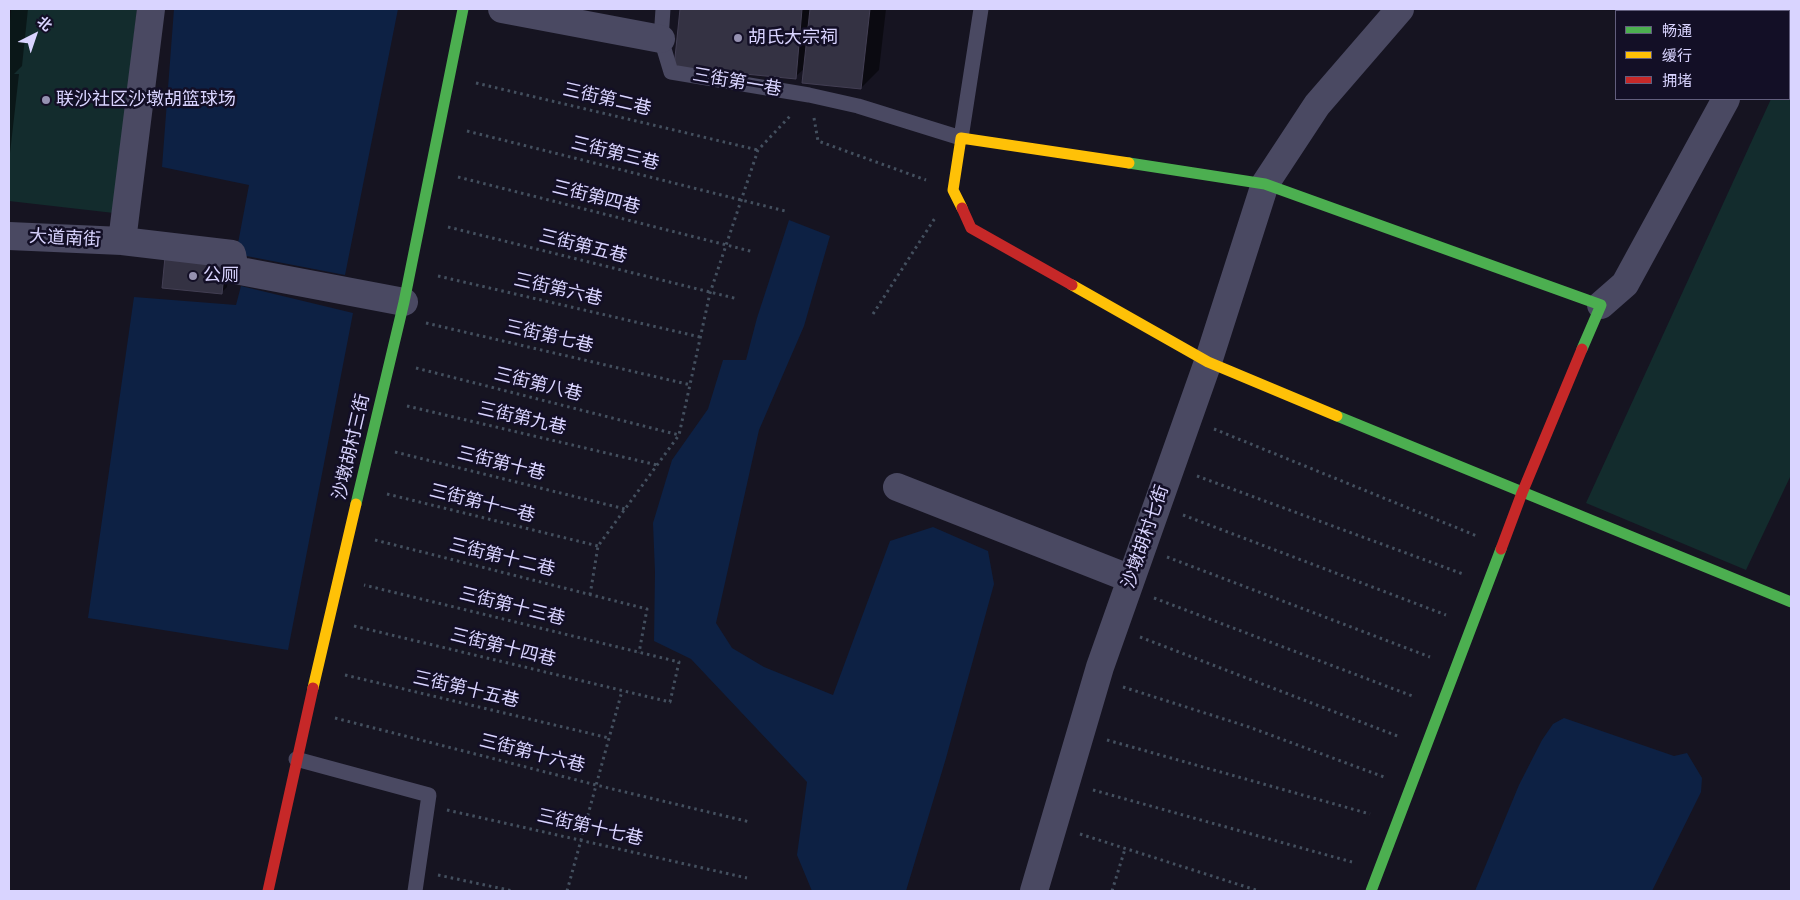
<!DOCTYPE html>
<meta charset="utf-8">
<style>
body{margin:0}
#map{position:relative;width:1800px;height:900px;overflow:hidden;background:#161421;font-family:"DM Sans","Noto Sans SC",sans-serif}
canvas{display:block}
.frame{position:absolute;inset:0;border:10px solid #d9d4ff;pointer-events:none}
.legend{position:absolute;left:1615px;top:10px;width:175px;height:90px;box-sizing:border-box;background:#130f26;border:1px solid #625e7d;margin:0;padding:6px 9px;list-style:none;font-size:15px;color:#d9d4ff}
.legend li{display:flex;align-items:center;gap:10px;height:25px}
.legend b{width:25px;border:1px solid #625e7d}
.north{position:absolute;left:10px;top:10px;width:50px;height:50px;-webkit-text-stroke:4px #130f26;paint-order:stroke;rotate:41deg;font-size:14px;font-weight:700;line-height:20px;text-align:center;color:#d9d4ff}
.north::after{content:'';display:block;margin:auto;width:18px;height:22px;background:#d9d4ff;clip-path:polygon(50% 0,100% 100%,50% 72%,0 100%)}
</style>
<div id="map">
<canvas width="1800" height="900"></canvas>
<div class="frame"></div>
<ul class="legend">
<li><b style="height:6px;background:#4caf50"></b>畅通</li>
<li><b style="height:6px;background:#ffc107"></b>缓行</li>
<li><b style="height:6px;background:#c62828"></b>拥堵</li>
</ul>
<div class="north">北</div>
</div>
<script>
const g = document.querySelector('canvas').getContext('2d');
g.lineJoin = 'round';
function fill(path, color) {
  g.fillStyle = color;
  g.fill(path, 'evenodd');
}
function toPath(rows) {
  const path = new Path2D();
  for (const r of rows) {
    path.moveTo(r[0], r[1]);
    for (let i = 2; i < r.length; i += 2) path.lineTo(r[i], r[i + 1]);
  }
  return path;
}
function strokePath(path, color, width, dash) {
  g.strokeStyle = color;
  g.lineWidth = width;
  g.lineCap = dash ? 'butt' : 'round';
  g.setLineDash(dash || []);
  g.stroke(path);
}
function drawText(font, color, halo, rows, align = 'center') {
  g.font = font + ' "DM Sans","Noto Sans SC",sans-serif';
  g.lineWidth = 5;
  g.setLineDash([]);
  g.textBaseline = 'middle';
  g.strokeStyle = halo;
  g.fillStyle = color;
  for (const [text, x, y, turn = 0] of rows) {
    g.save();
    g.translate(x, y);
    g.rotate((+turn || 0) * Math.PI / 180);
    g.textAlign = isNaN(turn) ? turn : align;
    if (halo) g.strokeText(text, 0, 0);
    g.fillText(text, 0, 0);
    g.restore();
  }
}
fill(toPath([
 [11,9,137,9,114,213,9,201,9,32],
 [1791,54,1791,475,1746,570,1586,503,1771,99,1789,99,1789,60]
]), '#132c2d');
fill(toPath([
 [174,9,398,9,345,275,236,254,249,185,162,167],
 [789,220,830,236,804,326,759,430,716,623,732,648,764,667,833,695,890,541,933,527,988,551,994,584,946,758,906,891,812,891,797,855,807,782,691,659,654,641,655,572,653,523,672,460,708,409,723,360,746,360,757,318],
 [241,286,353,313,288,650,88,618,134,297,236,305],
 [1564,718,1674,756,1687,753,1702,778,1701,792,1652,891,1475,891,1519,785,1542,740,1553,724]
]), '#0d2144');
fill(toPath([
 [9,9,28,9,22,66,14,74,19,74,9,162],
 [681,9,886,9,879,70,861,88,805,68,795,77,676,66],
 [230,258,227,287,221,293,163,287]
]), '#0007');
const building = toPath([
 [680,9,802,9,796,79,674,67,680,9],
 [810,9,870,9,861,89,802,83,810,9],
 [165,257,225,263,222,294,162,288,165,257]
]);
fill(building, '#343243');
strokePath(building, '#433f54', 1);
strokePath(toPath([
 [476,83,758,150],
 [814,118,818,141,926,180],
 [467,131,785,211],
 [458,177,754,252],
 [448,227,738,299],
 [438,276,700,337],
 [873,314,935,218],
 [426,323,691,385],
 [416,368,679,435],
 [407,406,657,465],
 [1214,429,1477,536],
 [395,452,625,509],
 [1197,476,1463,574],
 [387,494,598,546],
 [1183,515,1446,615],
 [375,540,647,609,639,653],
 [1167,557,1430,657],
 [590,595,598,546,679,435,710,293,758,150,792,114],
 [1154,598,1415,697],
 [354,626,670,702,679,662,364,585],
 [1140,637,1400,737],
 [345,675,609,738],
 [1123,687,1249,727,1384,777],
 [335,718,596,785,750,822],
 [1107,740,1370,814],
 [1093,790,1352,862],
 [447,810,747,878],
 [1080,834,1259,891],
 [438,875,513,891],
 [567,891,622,691],
 [1112,891,1125,849]
]), '#44505f', 3, [2.5, 4]);
strokePath(toPath([
 [663,9,661,39,671,72,809,95,858,106,961,138,981,9],
 [296,759,429,795,415,891]
]), '#4a4962', 15);
strokePath(toPath([
 [502,9,661,39],
 [1774,11,1775,9],
 [9,236,122,241,232,254,235,270,404,302],
 [122,241,151,9],
 [1601,305,1625,284,1726,99],
 [897,487,1131,579],
 [1034,891,1100,667,1208,362,1265,184,1317,105,1400,9]
]), '#4a4962', 28);
strokePath(toPath([
 [1129,163,1265,184,1601,305,1582,349],
 [1337,416,1791,602],
 [356,504,404,302,463,9],
 [1371,891,1501,549]
]), '#4caf50', 11);
strokePath(toPath([
 [962,208,953,190,961,138,1129,163],
 [1072,285,1208,362,1337,416],
 [313,688,356,504]
]), '#ffc107', 11);
strokePath(toPath([
 [962,208,971,228,1072,285],
 [1501,549,1522,493,1582,349],
 [268,891,313,688]
]), '#c62828', 11);
for (const [x, y, r, color] of [
 [738,38,5,"#9591b1"],
 [46,100,5,"#9591b1"],
 [193,276,5,"#9591b1"]
]) {
  const dot = new Path2D();
  dot.arc(x, y, r, 0, 2 * Math.PI);
  g.fillStyle = color;
  g.fill(dot);
  strokePath(dot, '#130f26', 2);
}
drawText('18px', '#d9d4ff', '#130f26', [
 ["胡氏大宗祠",748,38],
 ["联沙社区沙墩胡篮球场",56,100],
 ["公厕",203,276]
], 'left');
drawText('18px', '#d9d4ff', '#130f26', [
 ["三街第一巷",737,83,10],
 ["三街第二巷",607,100,13],
 ["三街第三巷",615,154,14],
 ["三街第四巷",596,198,14],
 ["大道南街",65,239,3],
 ["三街第五巷",583,247,14],
 ["三街第六巷",558,290,13],
 ["三街第七巷",549,337,13],
 ["三街第八巷",538,385,14],
 ["三街第九巷",522,419,13],
 ["沙墩胡村三街",352,447,-77],
 ["三街第十巷",501,464,14],
 ["三街第十一巷",482,504,14],
 ["沙墩胡村七街",1146,537,-71],
 ["三街第十二巷",502,558,14],
 ["三街第十三巷",512,607,14],
 ["三街第十四巷",503,648,14],
 ["三街第十五巷",466,690,13],
 ["三街第十六巷",532,754,14],
 ["三街第十七巷",590,828,13]
]);
</script>
